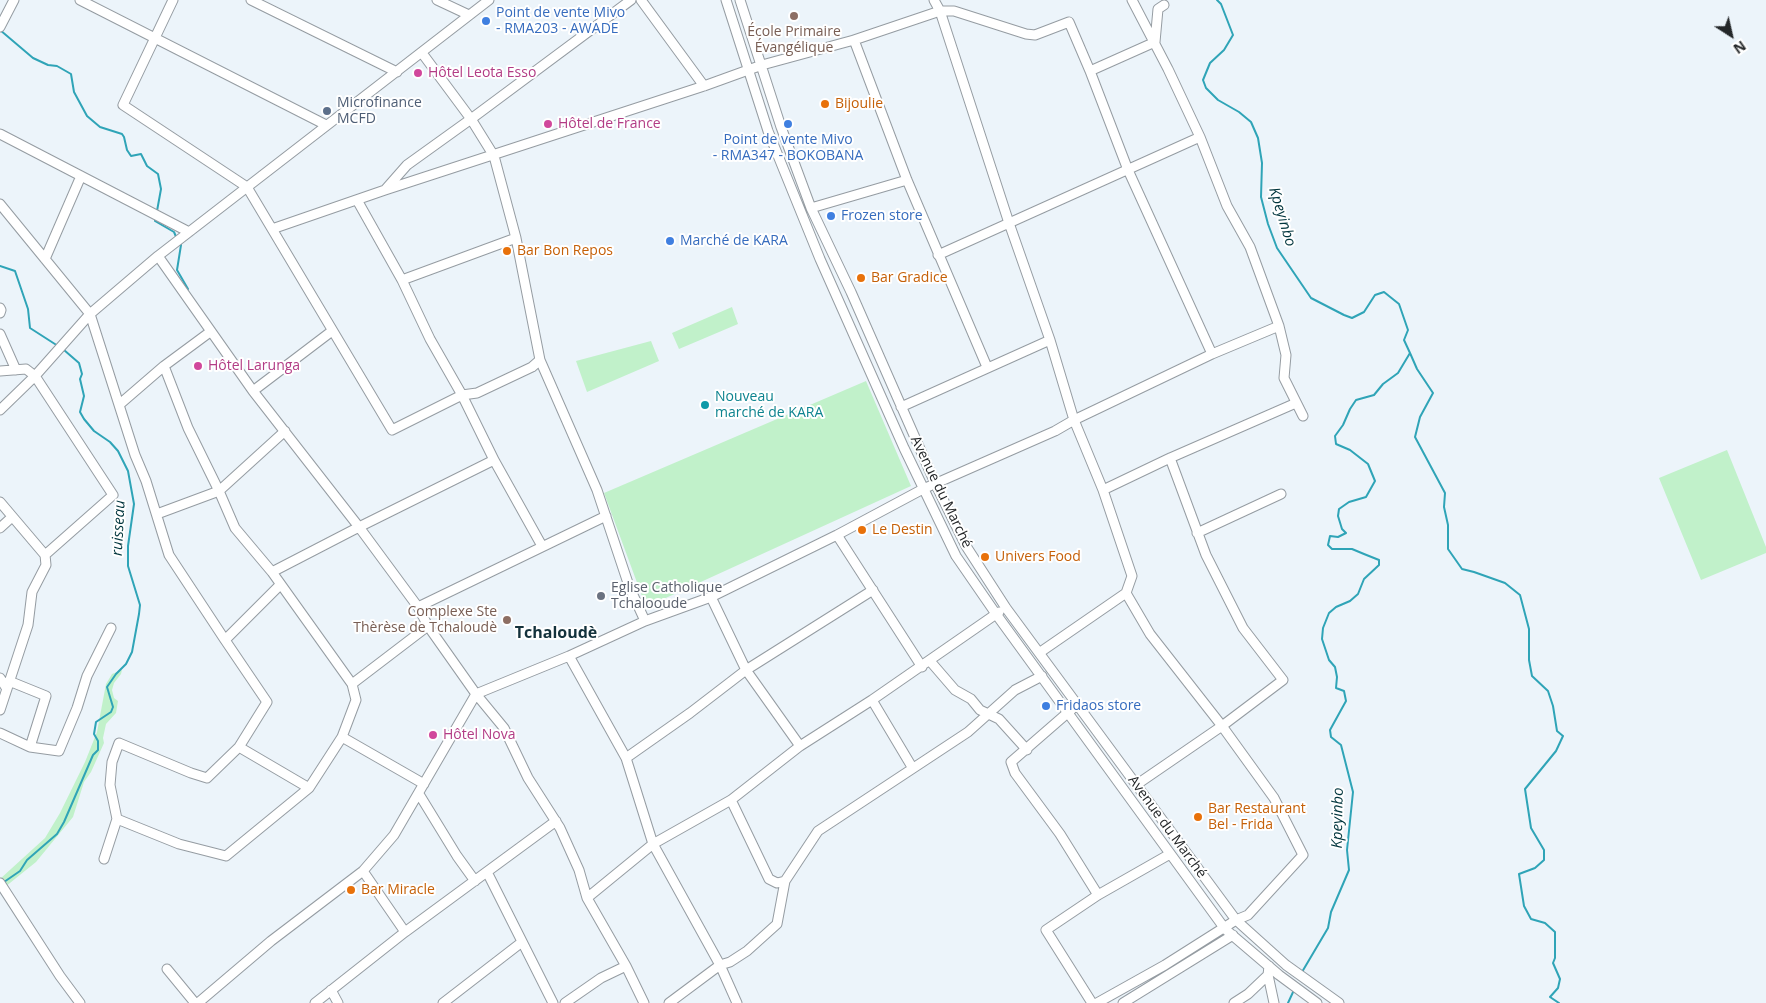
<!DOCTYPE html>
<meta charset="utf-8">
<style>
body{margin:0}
#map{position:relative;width:1766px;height:1003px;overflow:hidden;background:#ecf4fa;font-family:"Open Sans",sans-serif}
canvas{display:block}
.north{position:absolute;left:1706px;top:10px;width:50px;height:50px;-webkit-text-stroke:4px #fff;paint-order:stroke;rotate:145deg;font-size:14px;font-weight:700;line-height:20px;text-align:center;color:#242729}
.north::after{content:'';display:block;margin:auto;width:18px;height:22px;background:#242729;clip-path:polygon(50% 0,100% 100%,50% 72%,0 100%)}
</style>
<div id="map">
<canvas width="1766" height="1003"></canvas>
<div class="north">N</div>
</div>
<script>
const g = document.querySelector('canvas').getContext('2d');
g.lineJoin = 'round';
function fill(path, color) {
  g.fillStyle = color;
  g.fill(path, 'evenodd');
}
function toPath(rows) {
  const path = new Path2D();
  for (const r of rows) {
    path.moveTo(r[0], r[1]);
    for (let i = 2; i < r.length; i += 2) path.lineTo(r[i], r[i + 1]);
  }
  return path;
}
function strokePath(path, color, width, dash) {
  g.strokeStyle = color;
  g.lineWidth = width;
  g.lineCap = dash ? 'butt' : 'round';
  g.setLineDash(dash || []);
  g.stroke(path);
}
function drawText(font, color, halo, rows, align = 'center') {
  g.font = font + ' "Open Sans",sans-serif';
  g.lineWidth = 4;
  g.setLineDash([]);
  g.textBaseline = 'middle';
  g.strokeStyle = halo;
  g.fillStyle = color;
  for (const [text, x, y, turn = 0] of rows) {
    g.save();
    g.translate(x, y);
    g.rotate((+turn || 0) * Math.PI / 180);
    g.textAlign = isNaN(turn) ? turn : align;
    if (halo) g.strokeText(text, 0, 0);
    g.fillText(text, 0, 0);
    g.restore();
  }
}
fill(toPath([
 [732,307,738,324,679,349,672,333],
 [651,341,659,361,587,392,576,361],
 [866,381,911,486,646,607,604,493],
 [1727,450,1766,547,1766,553,1701,580,1659,478],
 [122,670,121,674,114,683,112,690,114,698,118,701,116,713,106,724,103,738,104,743,91,772,84,782,73,817,36,862,0,891,0,879,45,838,60,813,85,762,97,732,106,684,112,674]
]), '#c1f1ca');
strokePath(toPath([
 [1217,0,1221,4,1233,35,1224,50,1210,63,1203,80,1206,88,1218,100,1239,112,1251,122,1258,138,1262,163,1261,197,1268,224,1277,248,1311,298,1344,315,1352,318,1364,312,1375,295,1384,292,1399,304,1408,330,1404,340,1410,353,1398,373,1383,384,1374,395,1356,400,1350,409,1343,425,1335,436,1336,444,1350,450,1368,464,1375,481,1366,497,1349,502,1339,509,1338,516,1342,529,1346,533,1338,537,1330,536,1328,545,1332,549,1352,549,1364,554,1379,560,1379,565,1364,579,1358,594,1350,601,1336,607,1329,613,1323,628,1322,639,1329,660,1335,667,1337,677,1336,688,1344,691,1346,701,1330,730,1331,737,1341,745,1353,792,1347,850,1349,870,1331,912,1328,928,1302,972],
 [0,30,33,58,48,65,57,66,71,74,74,92,87,116,100,127,122,134,124,137,127,150,131,156,141,154,147,166,158,174,161,189,157,211],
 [155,218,155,221,174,232,177,239],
 [180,243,181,245,177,270,188,289],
 [0,266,15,271,28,309,30,328,58,346],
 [1410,353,1417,369,1433,393,1420,417,1415,437,1445,493,1444,507,1448,525,1448,549,1462,569,1474,572,1505,583,1520,595,1529,629,1529,660,1532,676,1548,691,1553,706,1557,731,1563,736,1556,751,1525,789,1531,828,1544,850,1544,860,1535,868,1519,874,1524,906,1531,919,1545,923,1555,932,1555,958,1553,963,1560,979,1558,988,1550,997,1559,1003],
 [4,882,20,871,27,860,57,834,64,822,93,755,98,750,98,741,94,734,96,722,111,712,113,707,107,687,116,674,126,664,132,652,139,614,140,605,128,566,128,546,134,504,128,471,118,451,110,442,94,431,84,419,80,412,84,396,80,379,82,374,79,363,64,350],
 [1288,1003,1294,990]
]), '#2fa4b7', 2);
const minor = toPath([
 [80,0,326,125],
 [173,0,123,105,247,187,392,430,462,395,494,460,359,527,272,572],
 [251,0,397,72],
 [437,0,469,15],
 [641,0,704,86],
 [726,0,768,131,820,259,904,448,956,556,996,614,1225,929,1279,975,1317,1003],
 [740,0,781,127,811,208,851,292,935,483,966,546,1006,608,1236,920,1286,965,1339,1003],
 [934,0,940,11,1009,223,1050,340,1074,420,1103,490,1132,576,1126,593,1039,653],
 [1132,0,1168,69,1200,137,1227,206,1250,247,1279,326,1286,355,1284,378,1303,416],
 [0,27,14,0],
 [854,40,907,180,987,367],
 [422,53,471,119,494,156,516,238,540,360,597,490,629,586,645,621],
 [1090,71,1155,42,1158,9,1164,5],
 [0,134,189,232],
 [385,190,407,165,471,119,631,0],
 [357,200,402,280],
 [0,204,90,314,135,455,146,481,169,555,225,640],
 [811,208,907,180],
 [272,229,385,190,704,86,762,65,854,40,940,11,954,11,1026,34,1035,35,1069,22,1090,71,1128,170,1212,354],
 [516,238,402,280,430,339,462,395,477,393,532,367,540,360],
 [938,255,1200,137],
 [158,256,253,391,359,527,418,607,428,626,476,694,394,835,363,871,271,941,198,1003],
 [45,259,81,176],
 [0,308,1,310,0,313],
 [0,334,16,370],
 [0,371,26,369,35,376,113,495,45,555],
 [253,391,332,331],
 [120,404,164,366,210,332],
 [901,407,1050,340],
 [0,410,35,376,90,314,158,256,489,0],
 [494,460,542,546],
 [1103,490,1170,458,1296,403],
 [0,502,45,555,46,565,32,592,28,625,0,710],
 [157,514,219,491,285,431],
 [0,528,12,517],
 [1197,533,1281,494],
 [837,535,922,667],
 [280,585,225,640,267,702,239,747,309,788],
 [711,597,746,670,800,746],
 [418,607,606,516],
 [569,656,626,758,653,844,587,898],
 [930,661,955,690,971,699,980,710,999,719,1027,750],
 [0,678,7,689],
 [9,681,46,696,30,747],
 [352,684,428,626],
 [872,700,912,767],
 [1072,709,1011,762,1015,773,1060,834,1098,895],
 [0,733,30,747,59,751,77,708,87,676,111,628],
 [342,737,424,784],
 [626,758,690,713,746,670,873,590],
 [1136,785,1222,726,1283,680,1243,628,1206,555,1170,458],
 [419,794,457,856,475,881],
 [731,800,769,879,777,883,785,881,818,831,968,732,1015,690,1042,676],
 [117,819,179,844,226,856,309,788,342,737,356,700,352,684,272,572,235,528,219,491,188,428,164,366],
 [104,859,117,819,110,785,112,762,119,743,191,773,207,778,239,747],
 [363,871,405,932],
 [487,872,553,1003],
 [0,883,60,976,80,1003],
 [167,969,195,1003],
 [1268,975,1274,1003],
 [331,990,338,1003],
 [315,1003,405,932,556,821],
 [443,1003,522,942],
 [565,1003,601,978,626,966],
 [644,1003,626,966,587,898,579,870,560,828,528,778,504,728,476,694,569,656,645,621,711,597,837,535,923,489,1055,431,1074,420,1212,354,1279,326],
 [669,1003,720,965,730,962,747,951,777,924,785,881],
 [737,1003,720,965,653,844,731,800,800,746,872,700,999,612],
 [1092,1003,1046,930,1098,895,1170,854],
 [1097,1003,1165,965,1236,920,1248,915,1303,855,1274,798,1222,726,1150,634,1126,593],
 [1123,1003,1233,935],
 [1234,1003,1248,994,1268,975,1269,966]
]);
strokePath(minor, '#959ca2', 11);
strokePath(minor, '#fff', 9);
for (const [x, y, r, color] of [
 [794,16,5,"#8d6e63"],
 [486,21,5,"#3f7fe0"],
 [418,73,5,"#d1479c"],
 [825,104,5,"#e8710a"],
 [327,111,5,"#5c6f8a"],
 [548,124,5,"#d1479c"],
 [788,124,5,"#3f7fe0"],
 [831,216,5,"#3f7fe0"],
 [670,241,5,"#3f7fe0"],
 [507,251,5,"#e8710a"],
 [861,278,5,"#e8710a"],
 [198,366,5,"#d1479c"],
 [705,405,5,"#0f9aa8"],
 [862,530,5,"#e8710a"],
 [985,557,5,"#e8710a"],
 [601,596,5,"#6b7280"],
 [507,620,5,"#8d6e63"],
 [1046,706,5,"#3f7fe0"],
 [433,735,5,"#d1479c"],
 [1198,817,5,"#e8710a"],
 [351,890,5,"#e8710a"]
]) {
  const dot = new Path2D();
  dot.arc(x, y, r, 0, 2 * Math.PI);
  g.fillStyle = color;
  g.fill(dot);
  strokePath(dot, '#fff', 2);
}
drawText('14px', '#366cbe', '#fff', [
 ["Point de vente Mivo",496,13],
 ["- RMA203 - AWADE",496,29],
 ["Point de vente Mivo",788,140,"center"],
 ["- RMA347 - BOKOBANA",788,156,"center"],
 ["Frozen store",841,216],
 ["Marché de KARA",680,241],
 ["Fridaos store",1056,706]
], 'left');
drawText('14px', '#785e54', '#fff', [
 ["École Primaire",794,32],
 ["Évangélique",794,48],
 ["Complexe Ste",497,612,"right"],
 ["Thèrèse de Tchaloudè",497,628,"right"]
]);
drawText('14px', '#b23c85', '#fff', [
 ["Hôtel Leota Esso",428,73],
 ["Hôtel de France",558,124],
 ["Hôtel Larunga",208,366],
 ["Hôtel Nova",443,735]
], 'left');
drawText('14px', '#4e5e75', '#fff', [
 ["Microfinance",337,103],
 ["MCFD",337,119]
], 'left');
drawText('14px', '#c56008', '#fff', [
 ["Bijoulie",835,104],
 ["Bar Bon Repos",517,251],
 ["Bar Gradice",871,278],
 ["Le Destin",872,530],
 ["Univers Food",995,557],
 ["Bar Restaurant",1208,809],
 ["Bel - Frida",1208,825],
 ["Bar Miracle",361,890]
], 'left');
drawText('14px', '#0d838f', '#fff', [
 ["Nouveau",715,397],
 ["marché de KARA",715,413]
], 'left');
drawText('14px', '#242729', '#fff', [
 ["Avenue du Marché",941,492,64],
 ["Avenue du Marché",1167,827,54]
]);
drawText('14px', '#5b616d', '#fff', [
 ["Eglise Catholique",611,588],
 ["Tchalooude",611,604]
], 'left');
drawText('italic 15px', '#00353d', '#fff', [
 ["Kpeyinbo",1282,217,73],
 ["ruisseau",119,528,-87],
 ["Kpeyinbo",1338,818,-89]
]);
drawText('bold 16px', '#14323c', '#fff', [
 ["Tchaloudè",556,633]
]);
</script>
